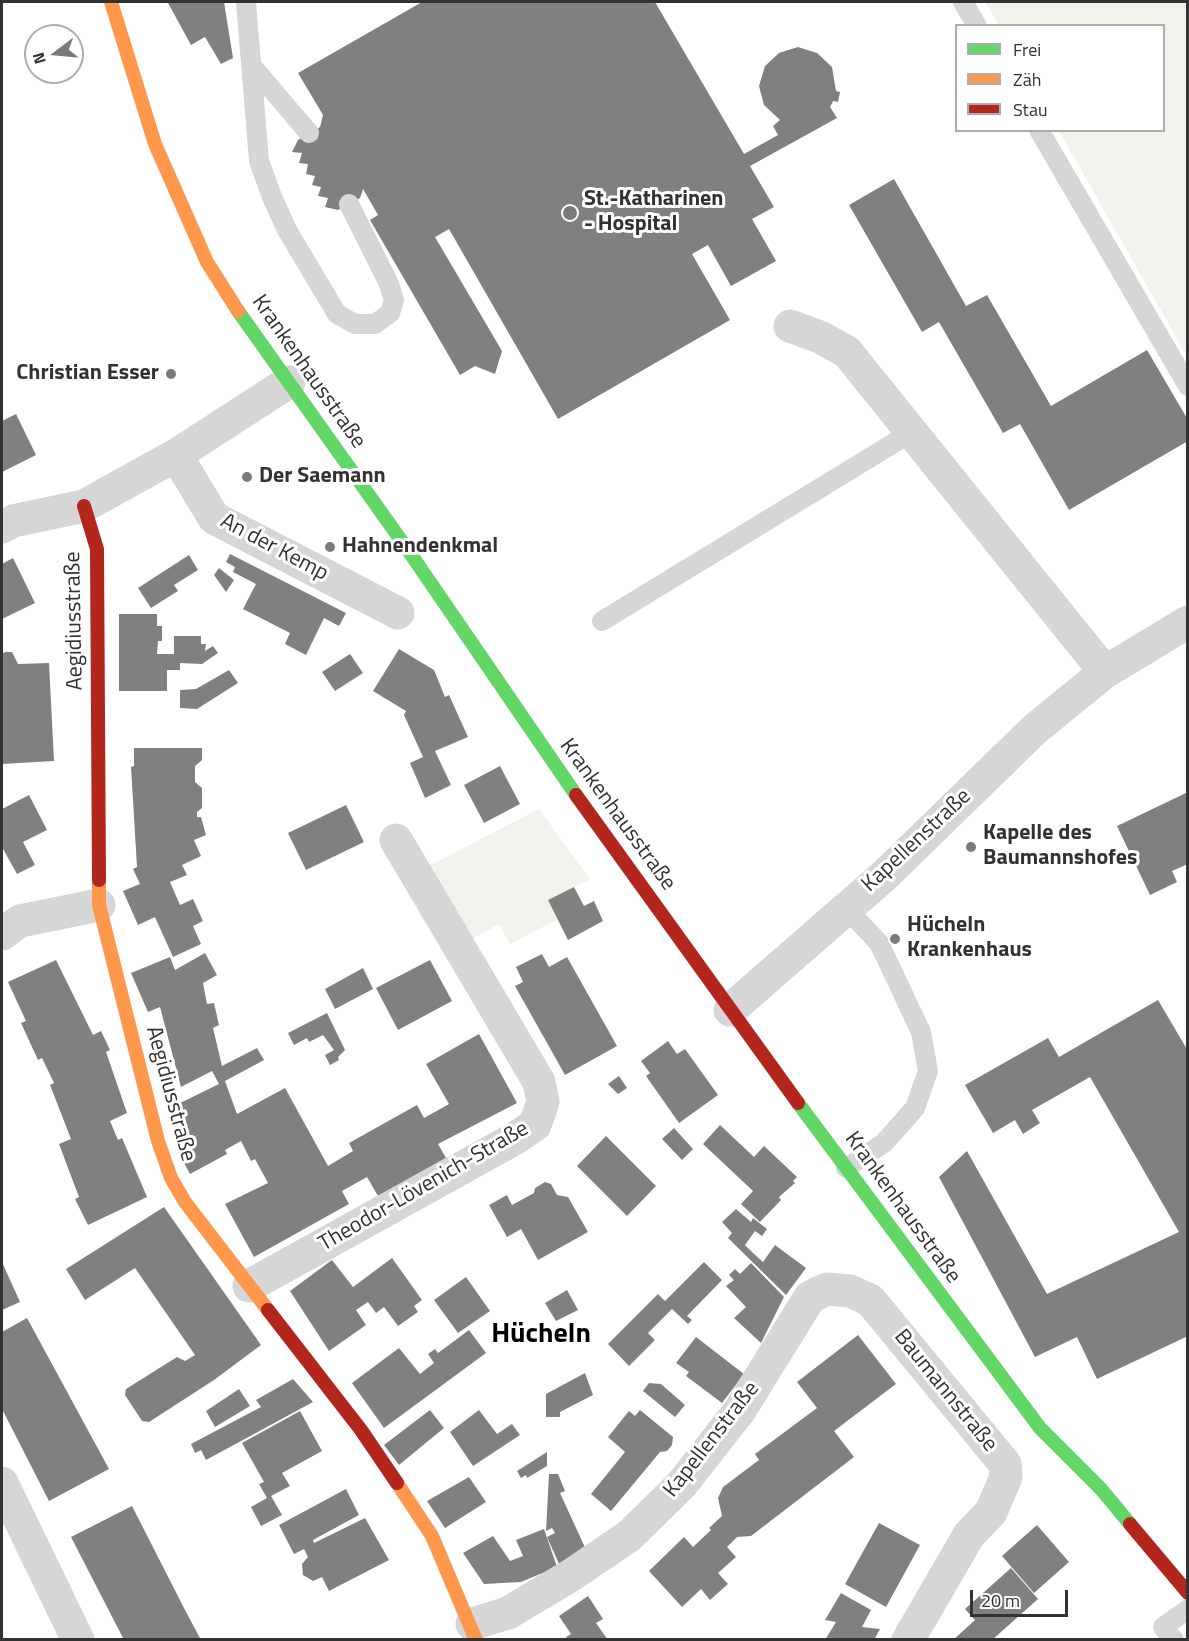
<!DOCTYPE html>
<meta charset="utf-8">
<style>
body{margin:0}
#map{position:relative;width:1189px;height:1641px;overflow:hidden;background:#fff;font-family:"Titillium Web",sans-serif}
canvas{display:block}
.frame{position:absolute;inset:0;border:3px solid #323232;pointer-events:none}
.legend{position:absolute;left:955px;top:24px;width:210px;height:108px;box-sizing:border-box;background:#fff;border:2px solid #adadad;margin:0;padding:8px 10px;list-style:none;font-size:18px;color:#323232}
.legend li{display:flex;align-items:center;gap:12px;height:30px}
.legend b{width:30px;border:2px solid #adadad}
.north{position:absolute;left:24px;top:24px;width:60px;height:60px;box-sizing:border-box;background:#fff;border:2px solid #adadad;border-radius:50%;rotate:254deg;font-size:16px;font-weight:700;line-height:24px;text-align:center;color:#323232}
.north::after{content:'';display:block;margin:auto;width:21px;height:27px;background:#7a7a7a;clip-path:polygon(50% 0,100% 100%,50% 72%,0 100%)}
.scale{position:absolute;left:970px;top:1590px;width:98px;height:27px;box-sizing:border-box;border:3px solid #323232;border-top:0;padding-left:8px;font-size:18px;line-height:21px;white-space:nowrap;color:#323232;-webkit-text-stroke:4px #fff;paint-order:stroke}
</style>
<div id="map">
<canvas width="1189" height="1641"></canvas>
<div class="frame"></div>
<ul class="legend">
<li><b style="height:8px;background:#63d668"></b>Frei</li>
<li><b style="height:8px;background:#ff974d"></b>Zäh</li>
<li><b style="height:8px;background:#b3261e"></b>Stau</li>
</ul>
<div class="north">N</div>
<div class="scale">20 m</div>
</div>
<script>
const g = document.querySelector('canvas').getContext('2d');
g.lineJoin = 'round';
function fill(path, color) {
  g.fillStyle = color;
  g.fill(path, 'evenodd');
}
function toPath(rows) {
  const path = new Path2D();
  for (const r of rows) {
    path.moveTo(r[0], r[1]);
    for (let i = 2; i < r.length; i += 2) path.lineTo(r[i], r[i + 1]);
  }
  return path;
}
function strokePath(path, color, width, dash) {
  g.strokeStyle = color;
  g.lineWidth = width;
  g.lineCap = dash ? 'butt' : 'round';
  g.setLineDash(dash || []);
  g.stroke(path);
}
function drawText(font, color, halo, rows, align = 'center') {
  g.font = font + ' "Titillium Web",sans-serif';
  g.lineWidth = 6;
  g.setLineDash([]);
  g.textBaseline = 'middle';
  g.strokeStyle = halo;
  g.fillStyle = color;
  for (const [text, x, y, turn = 0] of rows) {
    g.save();
    g.translate(x, y);
    g.rotate((+turn || 0) * Math.PI / 180);
    g.textAlign = isNaN(turn) ? turn : align;
    if (halo) g.strokeText(text, 0, 0);
    g.fillText(text, 0, 0);
    g.restore();
  }
}
fill(toPath([
 [985,2,1187,2,1187,356,1059,131,1164,130,1164,26,999,25],
 [539,809,590,879,548,900,558,919,510,944,499,924,470,940,423,869]
]), '#f0f2ec');
fill(toPath([
 [170,2,224,2,233,58,221,64,205,37,191,45,168,3],
 [422,2,655,2,744,154,778,135,773,126,780,120,764,105,759,86,765,66,779,53,798,47,817,53,832,67,836,91,840,92,838,102,833,101,830,107,837,118,750,166,774,207,752,219,776,261,731,286,708,245,692,254,730,320,558,419,449,229,435,237,502,351,495,374,475,366,460,375,370,220,378,215,363,189,360,198,338,210,325,207,328,198,318,196,321,187,312,185,315,176,306,174,308,164,299,163,302,153,292,152,298,140,320,127,323,115,298,73],
 [894,179,966,306,987,295,1051,406,1147,350,1188,420,1188,441,1069,510,1020,424,1003,433,939,322,922,332,849,205],
 [16,414,36,455,2,472,2,421],
 [230,554,346,613,339,626,324,618,306,655,285,644,290,633,243,609,256,584,233,572,235,567,226,562],
 [189,555,198,570,174,585,178,591,151,608,138,588],
 [13,558,35,603,2,619,2,564],
 [219,568,234,580,226,592,214,575],
 [119,614,157,614,157,626,162,626,162,641,158,641,157,654,174,654,174,636,201,636,201,644,206,644,205,651,213,646,218,653,202,664,180,663,180,670,167,670,167,691,119,691],
 [399,649,434,670,445,697,449,695,468,737,435,751,451,785,425,798,410,763,423,757,404,715,406,711,373,691],
 [5,652,12,652,18,664,49,663,54,761,2,764,2,654],
 [350,654,363,673,335,691,322,672],
 [229,670,238,683,197,709,180,708,180,690,196,689],
 [134,748,202,748,202,760,195,766,195,782,202,788,202,808,197,812,197,817,201,817,206,835,194,840,201,856,182,865,187,875,170,882,180,905,193,899,203,921,193,926,201,944,173,957,155,917,138,925,123,891,140,884,133,869,137,867,131,767,134,766],
 [500,766,520,804,484,823,464,785],
 [1188,792,1188,864,1172,871,1177,882,1150,895,1117,826],
 [29,795,47,830,23,842,35,865,17,874,2,847,2,809],
 [346,805,364,842,306,870,288,833],
 [574,887,584,906,594,901,603,921,568,940,548,900],
 [205,953,217,975,203,983,207,1004,214,1003,219,1025,213,1028,222,1066,257,1048,264,1060,225,1081,237,1114,285,1088,328,1166,353,1151,349,1143,417,1105,424,1118,449,1104,426,1064,479,1034,517,1103,438,1144,446,1158,378,1196,367,1177,342,1191,349,1204,254,1257,225,1204,268,1183,255,1159,251,1161,241,1141,225,1150,227,1154,190,1174,176,1148,200,1134,186,1141,174,1106,219,1084,212,1071,181,1087,160,1007,148,1012,131,973,170,957,175,970],
 [542,954,549,967,567,957,617,1046,565,1075,515,986,523,982,516,967],
 [56,960,93,1035,101,1031,110,1050,106,1052,127,1113,110,1121,118,1140,122,1138,147,1197,88,1225,75,1199,79,1197,59,1144,71,1139,50,1085,54,1083,42,1058,38,1060,21,1023,26,1021,8,982],
 [430,960,452,1001,398,1030,376,988],
 [363,968,373,989,335,1009,325,989],
 [1158,1000,1188,1051,1188,1336,1097,1379,1077,1337,1035,1357,939,1177,967,1151,1047,1294,1179,1232,1090,1077,1032,1110,1040,1123,1023,1134,1015,1120,993,1133,965,1085,1048,1038,1059,1057],
 [327,1013,345,1050,338,1057,339,1060,330,1065,325,1055,334,1050,323,1035,309,1042,307,1038,294,1045,288,1033],
 [668,1041,677,1054,685,1049,718,1095,679,1123,646,1076,650,1073,641,1061],
 [619,1076,627,1088,618,1094,608,1084],
 [720,1125,754,1157,764,1146,797,1177,793,1181,795,1183,779,1197,781,1200,760,1222,741,1204,753,1191,703,1144],
 [674,1128,693,1149,682,1160,662,1139],
 [606,1136,656,1186,627,1216,577,1166],
 [545,1182,551,1184,557,1195,568,1197,588,1232,538,1260,521,1229,507,1237,489,1205,507,1195,512,1205,534,1193,535,1188],
 [164,1207,261,1345,214,1380,149,1422,142,1421,125,1395,126,1389,177,1357,185,1361,195,1355,135,1268,85,1300,66,1269],
 [736,1209,751,1222,753,1218,767,1229,762,1236,755,1231,745,1245,753,1253,763,1262,775,1245,806,1268,786,1295,728,1238,732,1233,722,1222],
 [392,1258,422,1300,414,1306,418,1312,398,1326,384,1307,376,1313,368,1302,356,1310,366,1325,329,1351,290,1291,332,1260,353,1287],
 [2,1262,20,1302,2,1310],
 [704,1262,722,1280,687,1316,692,1320,688,1324,672,1309,648,1333,655,1340,629,1366,608,1344,658,1294,665,1301],
 [751,1263,784,1297,761,1343,734,1318,746,1307,726,1286,734,1280,729,1275,735,1269,740,1274],
 [466,1277,490,1311,458,1333,434,1300],
 [567,1290,578,1310,556,1321,545,1303],
 [27,1318,109,1469,49,1501,2,1409,2,1332],
 [469,1330,486,1353,384,1428,352,1383,399,1348,420,1374,434,1363,428,1354,435,1349,438,1353],
 [858,1335,896,1384,834,1431,854,1457,751,1536,737,1537,727,1547,736,1557,718,1573,728,1584,710,1600,701,1589,682,1607,649,1571,684,1537,693,1547,711,1530,709,1528,722,1516,718,1498,723,1487,759,1460,755,1454,817,1408,797,1382],
 [696,1337,744,1374,722,1403,686,1376,689,1372,676,1363],
 [585,1373,593,1395,560,1412,560,1417,546,1417,546,1394],
 [293,1379,313,1402,206,1460,201,1450,195,1453,191,1444,261,1407,256,1400],
 [649,1383,661,1384,685,1405,675,1417,643,1391],
 [239,1389,250,1406,215,1427,206,1411],
 [430,1410,444,1428,399,1465,384,1445],
 [479,1410,497,1434,512,1424,520,1435,473,1466,450,1432],
 [640,1410,673,1437,672,1445,667,1451,660,1452,611,1511,591,1494,625,1452,608,1437,629,1411,635,1416],
 [300,1411,322,1451,282,1473,290,1486,271,1496,282,1515,261,1526,251,1507,267,1498,259,1484,264,1482,242,1443],
 [547,1452,547,1466,527,1478,526,1475,521,1478,517,1471],
 [549,1474,558,1474,565,1491,560,1493,588,1554,560,1566,547,1537,555,1533,552,1528,546,1531],
 [469,1477,486,1502,445,1528,427,1501],
 [346,1489,359,1515,313,1540,314,1543,365,1518,389,1560,329,1591,322,1577,313,1581,303,1575,302,1564,308,1557,304,1549,294,1554,279,1525],
 [132,1506,185,1610,201,1640,124,1640,71,1537],
 [879,1523,920,1545,886,1607,845,1584],
 [1037,1525,1069,1562,1034,1593,1002,1556],
 [544,1529,557,1567,521,1582,484,1584,463,1553,493,1536,510,1561,523,1556,516,1540],
 [1011,1568,1038,1599,992,1640,953,1640,975,1620,965,1609],
 [841,1593,871,1610,862,1627,880,1629,874,1640,825,1640,836,1622,825,1620],
 [588,1596,603,1619,596,1623,608,1640,568,1640,566,1637,571,1634,559,1616]
]), '#808080');
strokePath(toPath([
 [246,2,259,161,272,197,287,230,337,314,355,324,375,324,390,313,394,300,389,284,349,204],
 [963,2,977,26],
 [251,65,309,133],
 [1039,130,1188,386],
 [602,621,912,432],
 [845,907,879,943,921,1032,928,1071,915,1108,884,1143,846,1168],
 [1174,1640,1163,1627,1188,1609]
]), '#d6d6d6', 20);
strokePath(toPath([
 [790,326,820,337,847,352,1105,672],
 [176,455,214,518,398,613],
 [2,527,13,521,84,506,176,455,289,382],
 [2,934,20,921,99,905],
 [730,1010,885,875,1035,729,1105,672,1188,622],
 [249,1286,514,1139,535,1125,543,1102,539,1082,396,840],
 [2,1483,78,1640],
 [472,1624,508,1613,570,1576,629,1536,682,1484,740,1410,810,1297,827,1289,850,1291,870,1300,1005,1464,1006,1477,991,1512,969,1535,908,1640]
]), '#d6d6d6', 33);
strokePath(toPath([
 [238,311,408,550,576,795],
 [798,1103,1040,1428,1101,1489,1130,1524]
]), '#63d668', 14);
strokePath(toPath([
 [111,2,155,144,207,262,238,311],
 [99,880,99,905,158,1141,171,1178,185,1202,268,1310],
 [397,1483,432,1536,476,1640]
]), '#ff974d', 14);
strokePath(toPath([
 [84,506,97,549,99,880],
 [576,795,798,1103],
 [268,1310,361,1430,397,1483],
 [1130,1524,1188,1593]
]), '#b3261e', 14);
for (const [x, y, r, color] of [
 [570,213,8,"#7a7a7a"],
 [171,374,6,"#7a7a7a"],
 [247,477,6,"#7a7a7a"],
 [330,547,6,"#7a7a7a"],
 [971,847,6,"#7a7a7a"],
 [895,939,6,"#7a7a7a"]
]) {
  const dot = new Path2D();
  dot.arc(x, y, r, 0, 2 * Math.PI);
  g.fillStyle = color;
  g.fill(dot);
  strokePath(dot, '#fff', 2);
}
drawText('bold 22px', '#323232', '#fff', [
 ["St.-Katharinen",584,200],
 ["- Hospital",584,225],
 ["Christian Esser",159,374,"right"],
 ["Der Saemann",259,477],
 ["Hahnendenkmal",342,547],
 ["Kapelle des",983,834],
 ["Baumannshofes",983,859],
 ["Hücheln",907,926],
 ["Krankenhaus",907,951]
], 'left');
drawText('22px', '#323232', '#fff', [
 ["Krankenhausstraße",308,372,55],
 ["An der Kemp",274,548,28],
 ["Aegidiusstraße",75,621,-91],
 ["Krankenhausstraße",617,815,54],
 ["Kapellenstraße",917,841,-43],
 ["Aegidiusstraße",170,1094,75],
 ["Theodor-Lövenich-Straße",424,1187,-30],
 ["Krankenhausstraße",902,1208,54],
 ["Baumannstraße",945,1391,51],
 ["Kapellenstraße",712,1440,-52]
]);
drawText('bold 28px', '#000', '#fff', [
 ["Hücheln",541,1335]
]);
</script>
